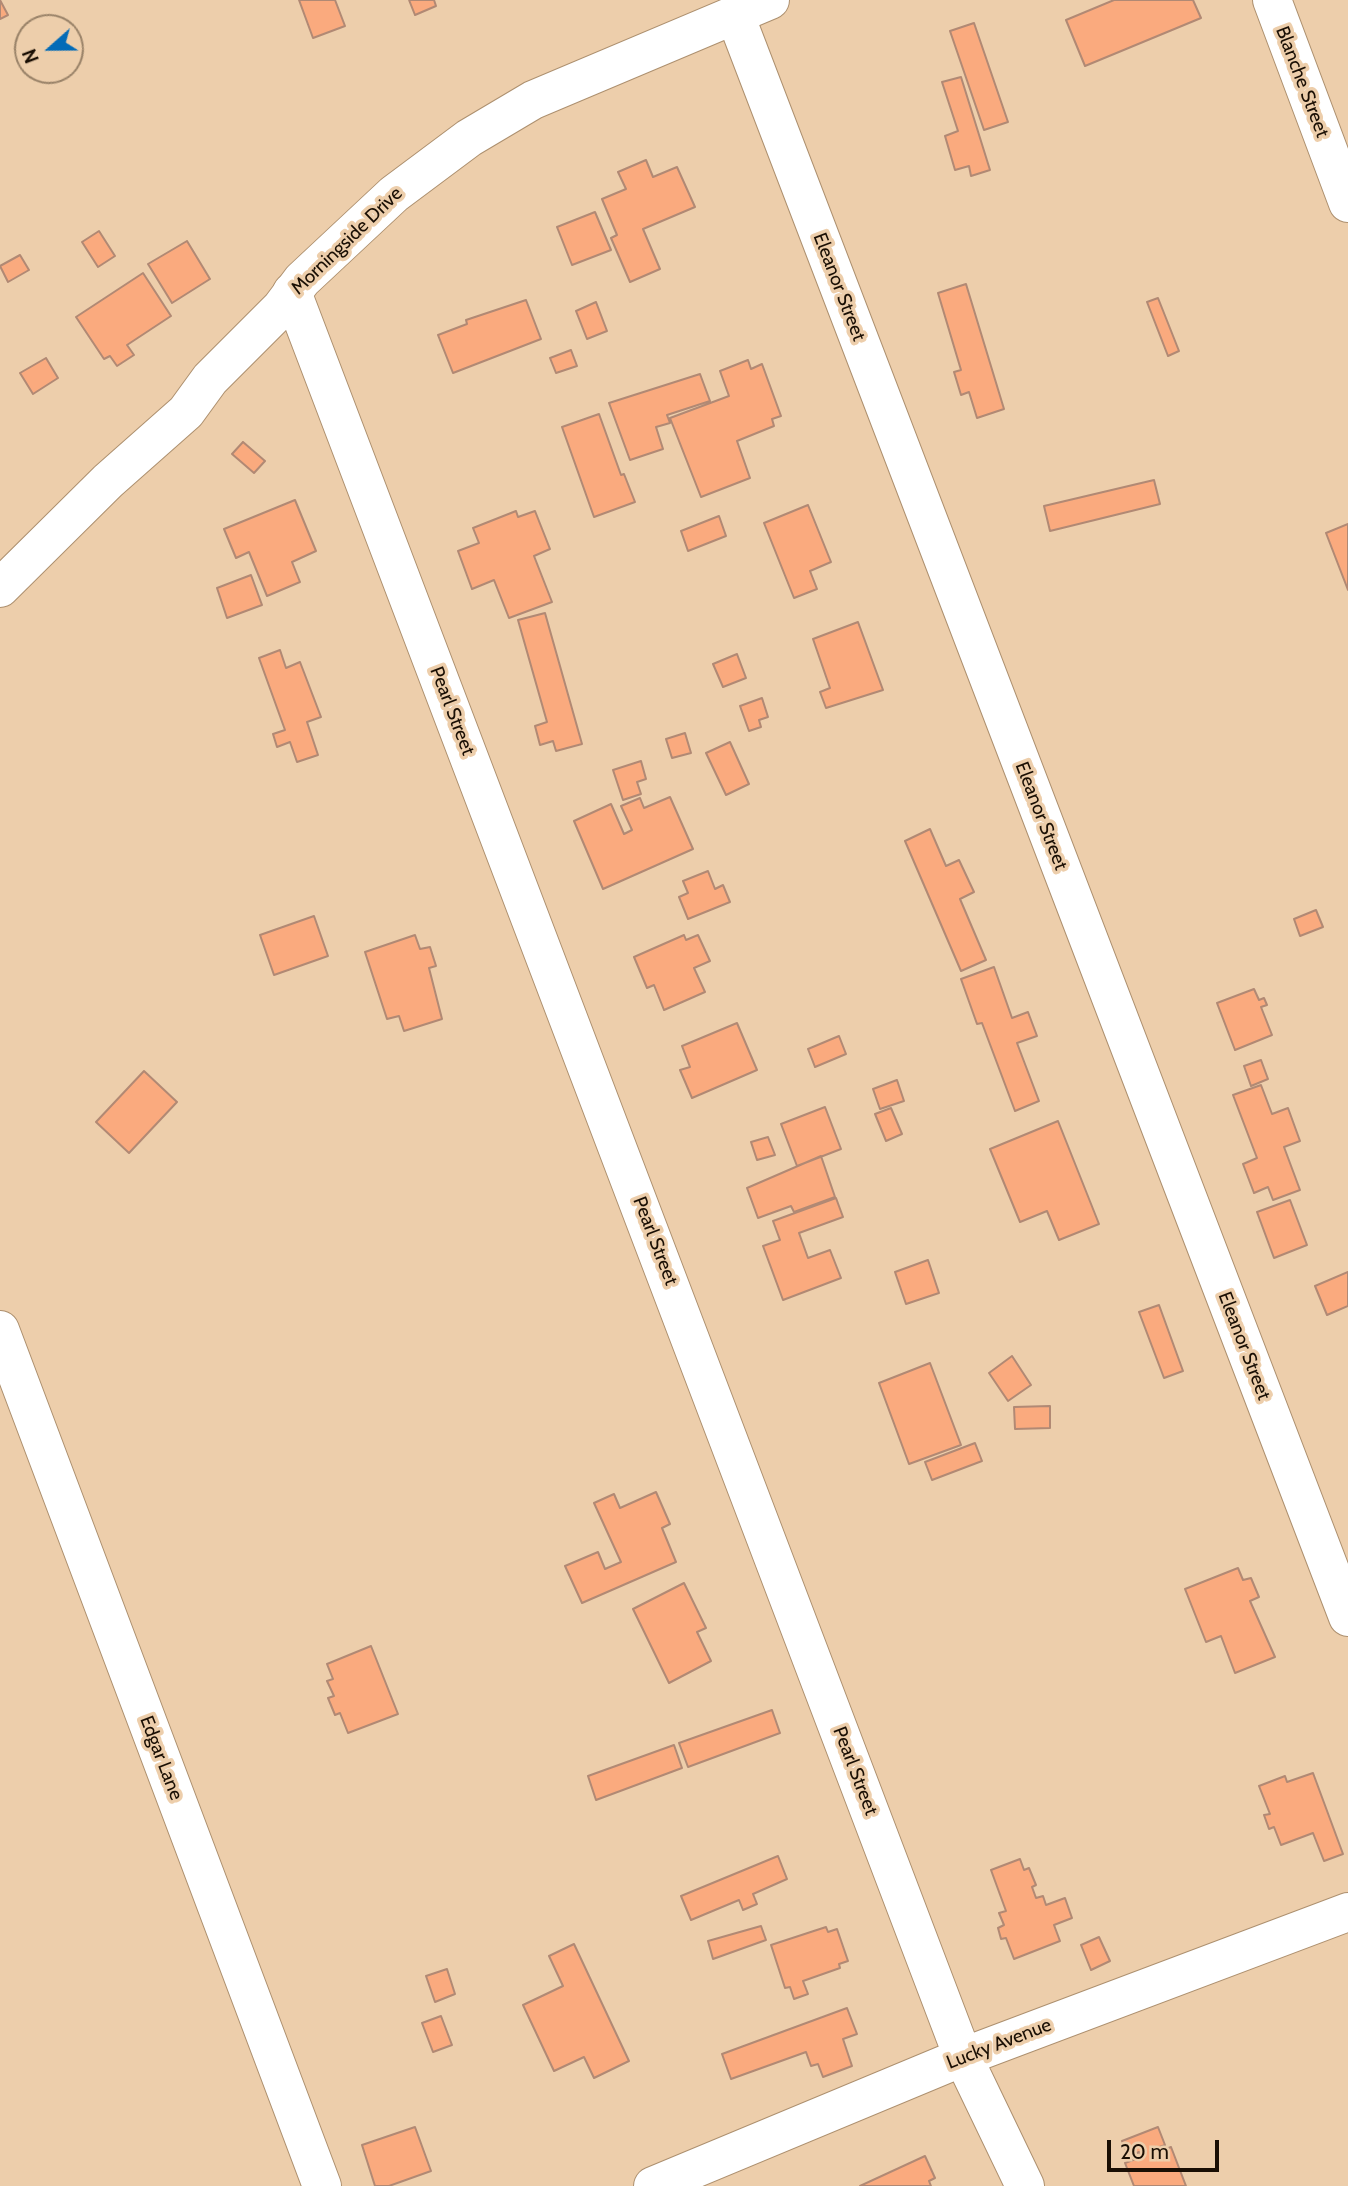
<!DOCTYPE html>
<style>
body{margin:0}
#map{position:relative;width:1348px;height:2186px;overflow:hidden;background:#edceab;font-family:Cabin,sans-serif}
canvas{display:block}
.north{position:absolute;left:14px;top:14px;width:70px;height:70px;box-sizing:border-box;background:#edceab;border:2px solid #998268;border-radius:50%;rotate:249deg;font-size:19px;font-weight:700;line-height:28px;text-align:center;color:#1a0f04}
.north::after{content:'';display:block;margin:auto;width:24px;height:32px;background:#036bb7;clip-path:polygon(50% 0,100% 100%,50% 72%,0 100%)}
.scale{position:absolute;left:1107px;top:2140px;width:112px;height:32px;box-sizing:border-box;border:4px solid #1a0f04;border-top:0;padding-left:9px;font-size:21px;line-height:24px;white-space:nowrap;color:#1a0f04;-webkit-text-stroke:5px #edceab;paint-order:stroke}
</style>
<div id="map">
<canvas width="1348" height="2186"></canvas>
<div class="north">N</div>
<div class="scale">20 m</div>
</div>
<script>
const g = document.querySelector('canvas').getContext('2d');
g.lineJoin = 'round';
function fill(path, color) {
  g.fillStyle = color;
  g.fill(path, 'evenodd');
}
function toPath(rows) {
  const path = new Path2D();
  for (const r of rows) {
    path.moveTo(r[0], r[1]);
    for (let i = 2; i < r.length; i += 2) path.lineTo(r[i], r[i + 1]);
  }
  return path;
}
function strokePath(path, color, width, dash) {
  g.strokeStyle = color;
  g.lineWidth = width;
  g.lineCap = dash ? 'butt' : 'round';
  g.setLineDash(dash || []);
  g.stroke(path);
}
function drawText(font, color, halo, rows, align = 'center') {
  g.font = font + ' Cabin,sans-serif';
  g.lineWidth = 7;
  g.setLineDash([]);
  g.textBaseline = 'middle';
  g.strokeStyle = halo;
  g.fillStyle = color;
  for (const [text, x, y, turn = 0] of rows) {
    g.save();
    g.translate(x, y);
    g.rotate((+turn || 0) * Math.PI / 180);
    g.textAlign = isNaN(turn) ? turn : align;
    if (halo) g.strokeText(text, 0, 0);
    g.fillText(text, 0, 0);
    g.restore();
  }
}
const building = toPath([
 [0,0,8,15,0,19,0,0],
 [299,0,335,0,345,26,313,38,299,0],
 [409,0,434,0,436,6,415,15,409,0],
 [1114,0,1193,0,1201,18,1085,66,1066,20,1114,0],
 [974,23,1008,122,984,130,950,31,974,23],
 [961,77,990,170,971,176,969,166,955,170,945,136,958,131,942,82,961,77],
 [646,160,653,177,677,167,695,207,643,229,660,269,630,282,611,238,617,235,602,199,626,189,618,172,646,160],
 [595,212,611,250,572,265,557,227,595,212],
 [99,231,115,256,98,267,82,242,99,231],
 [187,241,210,279,172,303,148,264,187,241],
 [20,255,29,270,8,282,0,266,20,255],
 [143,273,171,316,127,345,134,355,117,366,110,356,104,359,76,317,143,273],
 [966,284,1004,409,977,418,969,392,961,395,954,372,961,370,938,293,966,284],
 [1158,298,1179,351,1168,356,1147,302,1158,298],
 [526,300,541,339,453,373,438,335,467,324,466,320,526,300],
 [596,302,607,331,587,339,576,311,596,302],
 [571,350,577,366,556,373,550,358,571,350],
 [46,358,58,378,33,394,20,373,46,358],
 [748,360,751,369,762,364,781,416,772,419,774,426,737,441,750,478,701,497,670,418,729,396,720,371,748,360],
 [700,374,710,401,667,415,670,423,656,427,663,449,630,460,609,403,700,374],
 [599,414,621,475,624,474,635,502,594,517,562,427,599,414],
 [243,442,265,461,254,473,232,454,243,442],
 [1154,480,1160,504,1050,531,1044,506,1154,480],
 [295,500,316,551,292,562,300,582,267,596,249,552,236,558,224,529,295,500],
 [808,505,831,562,810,571,817,589,794,598,764,523,808,505],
 [516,511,518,517,535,511,550,549,534,556,552,602,509,618,494,580,472,589,458,551,479,543,473,528,516,511],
 [719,516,726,536,688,551,681,531,719,516],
 [1348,524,1348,590,1326,533,1348,524],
 [251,575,262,605,227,618,217,588,251,575],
 [545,613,582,744,556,751,553,741,540,745,535,726,547,722,518,620,545,613],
 [858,622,883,690,826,708,820,692,830,688,813,639,858,622],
 [280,650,286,668,300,662,321,717,307,722,318,755,297,762,290,742,277,747,273,734,285,730,259,658,280,650],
 [737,654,746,678,723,687,713,664,737,654],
 [762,698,768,717,759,720,761,727,749,731,740,706,762,698],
 [685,733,691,753,672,758,666,739,685,733],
 [730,742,749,784,726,795,706,753,730,742],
 [641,761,646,779,637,782,641,794,623,800,613,770,641,761],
 [670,797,693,849,603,889,574,821,611,804,624,834,632,830,621,806,640,798,644,808,670,797],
 [930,829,946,866,959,860,974,892,960,899,986,960,961,971,905,841,930,829],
 [708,871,715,889,723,885,730,902,688,919,679,897,688,893,683,881,708,871],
 [1316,910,1323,927,1300,936,1294,919,1316,910],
 [314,916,328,956,274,975,260,935,314,916],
 [415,935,420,949,430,947,436,966,429,968,442,1019,404,1031,399,1016,387,1019,365,952,415,935],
 [684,935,686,940,698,935,710,961,694,968,705,992,664,1010,654,985,647,988,634,957,684,935],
 [994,967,1012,1018,1028,1012,1037,1036,1017,1043,1039,1101,1015,1111,982,1023,977,1024,961,979,994,967],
 [1254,989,1259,1000,1264,998,1267,1005,1261,1007,1272,1035,1235,1050,1217,1003,1254,989],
 [737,1023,757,1070,692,1098,680,1070,690,1067,682,1046,737,1023],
 [839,1036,846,1054,815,1067,808,1049,839,1036],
 [1261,1060,1268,1079,1251,1086,1244,1066,1261,1060],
 [144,1071,177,1102,129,1153,96,1122,144,1071],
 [897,1080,904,1101,880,1109,873,1089,897,1080],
 [1261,1085,1272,1114,1288,1108,1300,1141,1284,1147,1300,1190,1273,1200,1268,1187,1254,1193,1243,1164,1257,1158,1233,1095,1261,1085],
 [825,1107,841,1149,797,1166,781,1124,825,1107],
 [891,1108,902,1134,886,1141,875,1114,891,1108],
 [1058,1121,1099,1224,1059,1240,1047,1211,1020,1222,990,1149,1058,1121],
 [768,1137,775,1155,757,1160,751,1142,768,1137],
 [821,1156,835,1197,794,1212,791,1206,758,1218,747,1188,821,1156],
 [836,1198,843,1217,799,1233,808,1258,830,1250,841,1278,783,1300,763,1246,780,1240,773,1221,836,1198],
 [1290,1200,1307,1245,1274,1258,1257,1212,1290,1200],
 [928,1260,939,1293,906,1304,895,1272,928,1260],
 [1348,1272,1348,1306,1327,1315,1315,1286,1348,1272],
 [1159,1305,1183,1371,1164,1378,1139,1312,1159,1305],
 [1012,1356,1031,1385,1008,1401,989,1373,1012,1356],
 [930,1363,961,1445,909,1464,879,1383,930,1363],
 [1050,1406,1050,1428,1015,1429,1014,1407,1050,1406],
 [975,1443,982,1461,932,1480,925,1462,975,1443],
 [656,1492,670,1524,662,1528,676,1562,582,1603,565,1566,598,1552,605,1569,621,1562,594,1503,614,1494,620,1508,656,1492],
 [1238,1568,1243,1580,1251,1578,1259,1597,1250,1601,1275,1657,1235,1673,1221,1636,1206,1642,1185,1589,1238,1568],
 [684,1583,706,1628,697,1632,711,1661,669,1683,633,1609,684,1583],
 [371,1646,398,1714,348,1733,340,1713,335,1715,328,1698,334,1696,327,1681,333,1679,327,1664,371,1646],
 [772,1710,780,1733,688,1767,679,1743,772,1710],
 [674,1745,682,1768,596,1800,588,1776,674,1745],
 [1313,1773,1343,1854,1324,1861,1313,1833,1281,1845,1274,1827,1269,1829,1264,1815,1270,1814,1259,1786,1285,1776,1287,1782,1313,1773],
 [778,1856,787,1879,753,1894,757,1904,743,1910,739,1900,691,1920,681,1896,778,1856],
 [1020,1859,1024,1870,1029,1868,1036,1885,1032,1887,1036,1898,1043,1896,1046,1905,1065,1898,1072,1918,1054,1925,1060,1941,1014,1959,1006,1938,1001,1939,998,1928,1004,1925,999,1913,1006,1911,991,1870,1020,1859],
 [761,1926,766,1940,713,1959,708,1941,761,1926],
 [826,1927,828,1932,837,1929,848,1961,839,1964,840,1968,803,1981,808,1994,794,1999,790,1987,785,1988,771,1945,826,1927],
 [1099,1937,1110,1961,1091,1970,1081,1945,1099,1937],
 [574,1944,629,2061,594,2078,584,2057,554,2071,523,2005,563,1986,549,1956,574,1944],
 [447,1969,455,1994,435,2002,426,1976,447,1969],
 [847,2008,857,2034,843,2039,852,2066,823,2077,818,2064,811,2066,806,2052,731,2079,722,2054,847,2008],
 [441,2016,452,2045,433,2052,422,2023,441,2016],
 [415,2127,431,2171,389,2186,375,2186,362,2145,415,2127],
 [1158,2127,1165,2145,1152,2150,1154,2154,1171,2147,1186,2186,1134,2186,1125,2163,1141,2157,1139,2152,1128,2157,1122,2141,1158,2127],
 [925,2156,935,2178,929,2181,931,2186,860,2186,925,2156]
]);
fill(building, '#faaa7e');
strokePath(building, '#b18974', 2);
const street = toPath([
 [1272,0,1348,203],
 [735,15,1348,1617],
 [292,292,963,2057,1025,2186],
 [0,1330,322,2186],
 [653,2186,963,2057,1348,1912]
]);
const secondary = toPath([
 [0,588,108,481,186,412,210,379,281,308,302,280,394,194,469,138,533,100,770,0]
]);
strokePath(street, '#ad906f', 40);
strokePath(secondary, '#ad906f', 40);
strokePath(street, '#fff', 38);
strokePath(secondary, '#fff', 38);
drawText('19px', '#1a0f04', '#edceab', [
 ["Blanche Street",1302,82,69],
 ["Morningside Drive",347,241,-44],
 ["Eleanor Street",839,287,69],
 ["Pearl Street",452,711,69],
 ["Eleanor Street",1041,816,69],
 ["Pearl Street",655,1241,69],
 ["Eleanor Street",1244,1346,69],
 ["Edgar Lane",161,1758,69],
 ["Pearl Street",855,1771,69],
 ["Lucky Avenue",999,2044,-21]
]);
</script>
